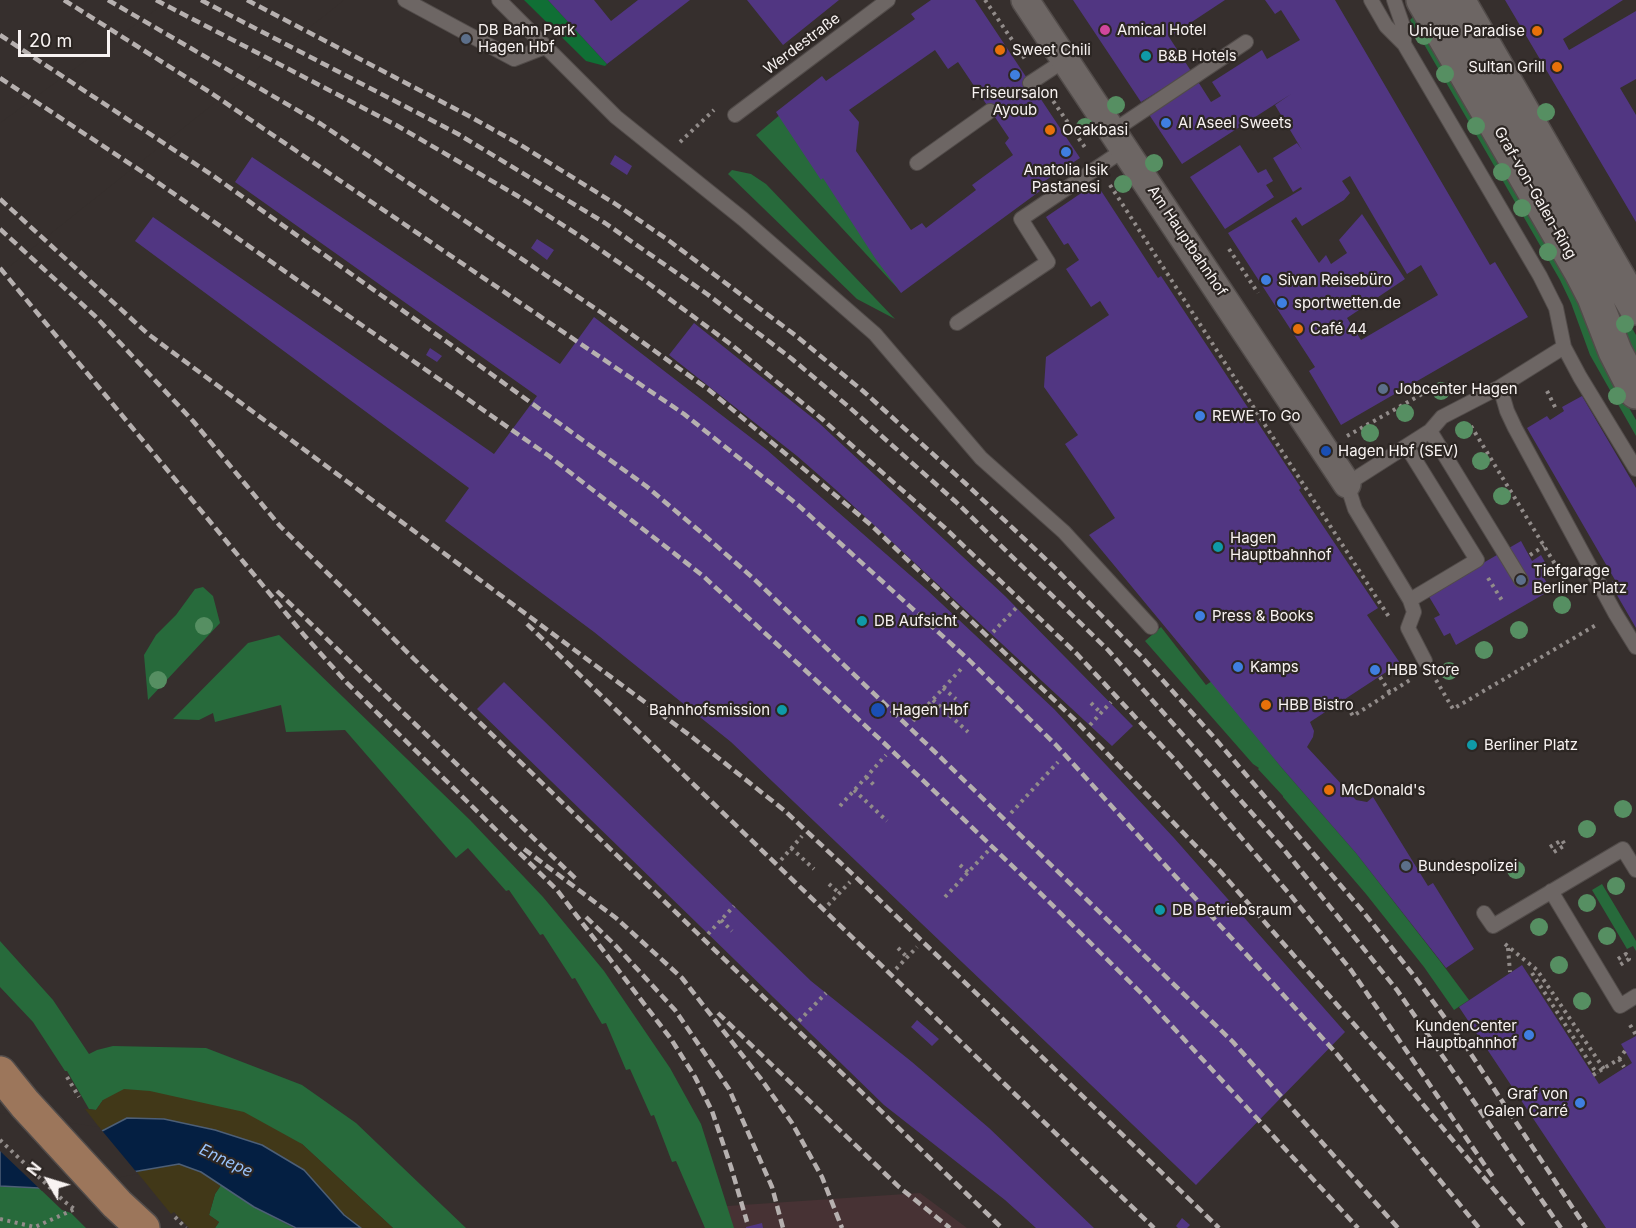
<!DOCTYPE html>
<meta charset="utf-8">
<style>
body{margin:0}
#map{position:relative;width:1636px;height:1228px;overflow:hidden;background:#362f2d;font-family:Inter,sans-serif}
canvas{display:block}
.north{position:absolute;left:18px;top:1150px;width:60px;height:60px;-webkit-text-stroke:4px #2c2623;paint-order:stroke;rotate:308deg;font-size:16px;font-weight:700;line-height:24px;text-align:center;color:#f8f3f2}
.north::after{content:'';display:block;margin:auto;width:21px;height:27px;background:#f8f3f2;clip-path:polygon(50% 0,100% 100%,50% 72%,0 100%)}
.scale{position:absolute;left:18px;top:30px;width:92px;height:27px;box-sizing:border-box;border:3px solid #f8f3f2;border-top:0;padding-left:8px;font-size:18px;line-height:21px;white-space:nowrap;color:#f8f3f2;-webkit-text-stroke:4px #2c2623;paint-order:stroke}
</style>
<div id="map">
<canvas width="1636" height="1228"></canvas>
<div class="north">N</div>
<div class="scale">20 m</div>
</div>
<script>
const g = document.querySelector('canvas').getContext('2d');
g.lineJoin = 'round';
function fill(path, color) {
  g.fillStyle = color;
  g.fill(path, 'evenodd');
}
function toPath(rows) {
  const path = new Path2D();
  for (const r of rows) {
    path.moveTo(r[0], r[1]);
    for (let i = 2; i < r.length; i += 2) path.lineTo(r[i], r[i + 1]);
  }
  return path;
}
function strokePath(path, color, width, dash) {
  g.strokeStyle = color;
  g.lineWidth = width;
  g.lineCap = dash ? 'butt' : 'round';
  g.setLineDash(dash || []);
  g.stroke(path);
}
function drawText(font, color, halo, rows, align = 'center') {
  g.font = font + ' Inter,sans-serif';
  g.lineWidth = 4.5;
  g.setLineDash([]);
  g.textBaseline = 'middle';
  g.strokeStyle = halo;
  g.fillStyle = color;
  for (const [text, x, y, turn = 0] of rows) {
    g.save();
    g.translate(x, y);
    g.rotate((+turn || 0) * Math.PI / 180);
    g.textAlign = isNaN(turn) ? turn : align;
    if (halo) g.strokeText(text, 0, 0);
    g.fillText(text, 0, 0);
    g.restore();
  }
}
fill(toPath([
 [920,1193,967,1228,705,1228,698,1208]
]), '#473234');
fill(toPath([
 [1414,16,1581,305,1604,365,1636,420,1636,436,1590,355,1571,303,1560,280,1410,20],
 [781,114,901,292,756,135],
 [732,170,751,174,766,184,895,319,857,299,728,174],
 [1617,302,1636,335,1636,363,1613,305],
 [203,587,213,596,220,623,148,700,144,655,156,635,176,615,195,589],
 [1161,627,1206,685,1212,681,1282,768,1356,853,1440,961,1469,1000,1454,1010,1424,967,1366,894,1283,797,1283,796,1258,769,1259,768,1253,764,1145,641],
 [279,635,470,820,543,897,604,971,670,1068,701,1124,734,1228,705,1228,676,1161,672,1162,654,1115,651,1116,630,1069,626,1070,606,1023,602,1024,575,978,572,979,543,934,540,935,509,890,506,891,468,848,456,858,345,730,286,732,281,705,215,722,213,713,199,720,173,719,248,643],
 [1602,884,1636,941,1636,951,1633,946,1627,949,1592,890],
 [0,941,53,1000,89,1054,97,1050,113,1046,206,1048,302,1085,356,1123,466,1228,393,1228,302,1144,103,1100,96,1110,89,1109,67,1071,65,1071,33,1022,0,987],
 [221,1185,254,1207,294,1228,215,1228,219,1222,209,1215,215,1194],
 [0,1186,39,1188,62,1210,71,1213,86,1228,0,1228]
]), '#276a3b');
fill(toPath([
 [524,0,548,0,607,64,605,66,586,61]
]), '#106f35');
fill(toPath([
 [124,1089,150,1091,244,1112,302,1144,393,1228,361,1228,344,1215,304,1170,262,1145,215,1130,127,1118,102,1131,85,1109,96,1110,103,1100],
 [179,1164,201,1172,221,1185,215,1194,209,1215,219,1222,215,1228,189,1228,174,1212,171,1214,136,1171]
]), '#413818');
const water = toPath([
 [0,1116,102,1131,127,1118,164,1119,215,1130,262,1145,304,1170,344,1215,361,1228,296,1228,254,1207,201,1172,179,1164,39,1188,0,1186,0,1116]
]);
fill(water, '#041f42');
strokePath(water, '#4d5f77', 1.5);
fill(toPath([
 [169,0,344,0,0,274,0,123],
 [0,1113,99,1127,138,1174,42,1191,0,1151]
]), '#362f2d');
fill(toPath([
 [548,0,594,0,611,21,638,0,690,0,607,64],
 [747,0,839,0,783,45],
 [931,0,975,0,1080,158,1037,186,1040,191,901,293,875,258,823,178,821,180,776,112,822,76,826,81,915,19,911,14],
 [935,50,948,69,958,62,1009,138,1005,143,1013,155,972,185,976,190,926,228,922,223,911,230,856,151,859,122,849,110],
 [1073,0,1225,0,1169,37,1191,71,1141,102],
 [1265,0,1335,0,1490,265,1495,262,1528,317,1341,425,1309,371,1315,367,1228,233,1302,189,1301,187,1293,192,1273,158,1297,143,1302,150,1275,105,1291,94,1182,164,1148,113,1197,80,1211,102,1221,96,1212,82,1262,50,1267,59,1300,40,1281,10,1275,14],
 [1350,176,1407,274,1421,265,1438,295,1361,340,1347,318,1405,279,1362,214,1339,240,1347,253,1331,264,1326,255,1319,263,1291,221,1296,217,1302,226,1344,200,1350,193,1342,181],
 [1505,0,1623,0,1563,39,1569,50,1636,11,1636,79,1620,88,1636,115,1636,222],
 [1240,145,1258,173,1266,169,1273,181,1266,185,1274,197,1225,229,1190,177],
 [615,155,632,166,627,175,610,164],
 [252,157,560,364,594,317,767,450,926,589,1054,709,1174,838,1345,1032,1196,1185,731,742,594,632,445,521,469,488,135,241,153,217,494,454,537,396,235,182],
 [1096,183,1158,278,1161,276,1301,488,1299,490,1378,608,1367,615,1400,663,1310,722,1314,731,1313,737,1307,747,1356,800,1367,802,1373,797,1428,886,1433,883,1474,949,1446,968,1356,853,1282,768,1089,535,1115,518,1065,444,1078,435,1044,387,1046,357,1109,315,1100,301,1091,307,1066,269,1079,260,1068,243,1064,245,1046,217],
 [537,239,554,250,547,260,531,248],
 [694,323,819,423,1005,596,1133,726,1112,746,835,489,797,456,669,355],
 [430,348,442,356,437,362,426,355],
 [1582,396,1636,488,1636,628,1610,583,1615,580,1527,428,1547,416,1550,420,1564,411,1562,407],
 [1521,541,1532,561,1541,555,1551,573,1544,578,1551,590,1456,645,1450,633,1444,636,1434,618,1440,615,1428,595],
 [504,682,811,981,912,1062,989,1128,1094,1228,1036,1228,1005,1200,884,1105,477,709],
 [1522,965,1599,1084,1632,1063,1621,1044,1636,1036,1636,1228,1606,1228,1459,1007],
 [917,1020,939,1039,932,1046,911,1027],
 [1182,1218,1190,1225,1187,1228,1178,1228,1176,1226],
 [762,1223,763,1228,746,1228,746,1227]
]), '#513682');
const service = toPath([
 [405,0,514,59,545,47],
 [499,0,616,117,743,219,875,334,981,458,1064,532,1151,627],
 [1371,0,1386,26,1404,44,1540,276,1556,308,1564,347,1580,377,1636,469],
 [1394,0,1404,29,1404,44],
 [1030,83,1065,60],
 [735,115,888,0],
 [1113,131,1246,42],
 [917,163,990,111],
 [957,323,1048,262,1021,219,1125,149],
 [1500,387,1507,411,1515,428,1615,613,1636,647],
 [1430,431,1521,580],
 [1407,447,1477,560,1410,600],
 [1425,661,1408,628,1414,612,1410,600,1355,509,1347,484,1430,431,1442,417,1500,387,1564,347],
 [1551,891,1620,1006,1636,996],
 [1484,913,1493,926,1623,849,1636,870]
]);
const minor = toPath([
 [1025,0,1347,484]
]);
const tertiary = toPath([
 [1423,0,1581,272,1594,297,1615,351,1636,392],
 [1458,0,1636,308]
]);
const primary = toPath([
 [0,1073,25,1104,117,1204,143,1228]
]);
strokePath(service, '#524c4a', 16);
strokePath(minor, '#524c4a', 30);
strokePath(tertiary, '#524c4a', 36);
strokePath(primary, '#524c4a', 36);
strokePath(toPath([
 [985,0,1025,59],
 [1049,95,1086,149],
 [680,142,714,110],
 [1110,185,1389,617],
 [1229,249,1258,293],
 [1547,391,1556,409],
 [1471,426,1558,569],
 [1347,436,1442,383,1450,388],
 [1530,555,1544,546],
 [1488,578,1503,602],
 [993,632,1017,607],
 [1380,677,1390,693],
 [1436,680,1453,709,1596,625],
 [943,688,956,699],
 [933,700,968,732],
 [1343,700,1353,716,1413,678],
 [1091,703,1101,713],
 [913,721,962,668],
 [1090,725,1111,702],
 [866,777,874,785],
 [854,790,887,821],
 [840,806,886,755],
 [1011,813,1058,762],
 [1550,847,1562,840,1565,845,1551,854],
 [791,848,814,869],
 [781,860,802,836],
 [960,865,968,872],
 [829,884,839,893],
 [945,897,988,851],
 [828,905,850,882],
 [721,920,732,931],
 [708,934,734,906],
 [1505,944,1537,970,1604,1069],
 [898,948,907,957],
 [1508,948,1510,972],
 [1618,959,1626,954,1629,959,1620,965],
 [896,969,917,947],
 [1532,973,1597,1074],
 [799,1021,826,993],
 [1630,1025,1636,1035],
 [1619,1059,1624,1067],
 [1593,1075,1619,1059,1625,1051],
 [67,1077,79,1097],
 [0,1140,65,1202,77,1211],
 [175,1217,186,1228],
 [0,1219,35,1227,75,1209]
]), '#928c8a', 4, [3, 4.5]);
strokePath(service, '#6d6664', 14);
strokePath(minor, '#6d6664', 27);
strokePath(tertiary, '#6d6664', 33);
strokePath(primary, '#9c765b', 33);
strokePath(toPath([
 [64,0,208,91,684,414,798,505,969,660,1056,745,1336,1053,1479,1228],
 [108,0,321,124,602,313,709,390,871,525,1075,720,1220,871,1396,1072,1526,1228],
 [156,0,396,125,516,195,583,238,640,277,733,346,822,419,945,528,1077,654,1174,759,1292,897,1351,970,1495,1180],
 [201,0,458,134,605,223,707,294,792,359,849,407,956,502,1108,650,1281,846,1397,990,1561,1228],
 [247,0,469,116,519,144,614,203,668,240,795,335,863,391,965,483,1054,567,1141,656,1212,735,1361,909,1415,977,1467,1048,1586,1228],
 [0,35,212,175,447,342,646,486,703,534,753,578,936,753,1233,1042,1398,1228],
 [0,78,150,177,549,456,702,575,884,743,1030,883,1146,998,1358,1228],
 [0,199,148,334,692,737,785,811,861,882,1219,1228],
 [0,229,95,316,193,421,280,526,414,659,1002,1228],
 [0,268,304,635,347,683,557,890,671,1039,695,1077,712,1111,731,1167,747,1222],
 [277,591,577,880],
 [527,624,1154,1228],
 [524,849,616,918,682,978,761,1079,792,1123,822,1177,842,1228],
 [586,917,615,945,675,1010,729,1089,772,1187,783,1228],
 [718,1013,899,1187,950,1228]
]), '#b6b0af', 4.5, [9, 4.5]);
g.fillStyle = '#568f62';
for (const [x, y] of [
 [1424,36],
 [1445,74],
 [1116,105],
 [1546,112],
 [1476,126],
 [1085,127],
 [1154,163],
 [1502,172],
 [1123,184],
 [1522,208],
 [1548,252],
 [1625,324],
 [1441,391],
 [1617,396],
 [1405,413],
 [1464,430],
 [1370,433],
 [1481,461],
 [1502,496],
 [1562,605],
 [204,626],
 [1519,630],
 [1484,650],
 [1449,671],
 [158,680],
 [1623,809],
 [1587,829],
 [1516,870],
 [1616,886],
 [1587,903],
 [1539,927],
 [1607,936],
 [1559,965],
 [1582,1001]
]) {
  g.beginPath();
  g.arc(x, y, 9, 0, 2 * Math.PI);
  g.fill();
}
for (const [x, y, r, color] of [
 [1105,30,6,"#d1479c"],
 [1537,31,6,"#e8710a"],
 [466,39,6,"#5c6f8a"],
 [1000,50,6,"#e8710a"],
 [1146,56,6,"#0f9aa8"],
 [1557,67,6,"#e8710a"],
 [1015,75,6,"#3f7fe0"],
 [1166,123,6,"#3f7fe0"],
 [1050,130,6,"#e8710a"],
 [1066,152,6,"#3f7fe0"],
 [1266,280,6,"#3f7fe0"],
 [1282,303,6,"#3f7fe0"],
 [1298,329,6,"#e8710a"],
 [1383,389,6,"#5c6f8a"],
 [1200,416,6,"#3f7fe0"],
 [1326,451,6,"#1a4fb4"],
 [1218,547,6,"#0f9aa8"],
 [1521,580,6,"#5c6f8a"],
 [1200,616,6,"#3f7fe0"],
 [862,621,6,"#0f9aa8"],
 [1238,667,6,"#3f7fe0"],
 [1375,670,6,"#3f7fe0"],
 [1266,705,6,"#e8710a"],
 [782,710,6,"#0f9aa8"],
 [878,710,8,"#1a4fb4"],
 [1472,745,6,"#0f9aa8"],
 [1329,790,6,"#e8710a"],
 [1406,866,6,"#5c6f8a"],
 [1160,910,6,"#0f9aa8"],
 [1529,1035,6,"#3f7fe0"],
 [1580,1103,6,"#3f7fe0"]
]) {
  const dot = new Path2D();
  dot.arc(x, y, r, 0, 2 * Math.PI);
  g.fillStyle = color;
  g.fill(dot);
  strokePath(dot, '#2c2623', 2);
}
drawText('15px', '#f8f3f2', '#2c2623', [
 ["DB Bahn Park",478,30],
 ["Hagen Hbf",478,47],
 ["Amical Hotel",1117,30],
 ["Unique Paradise",1525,31,"right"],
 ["Sweet Chili",1012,50],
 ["B&B Hotels",1158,56],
 ["Sultan Grill",1545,67,"right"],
 ["Friseursalon",1015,93,"center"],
 ["Ayoub",1015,110,"center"],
 ["Al Aseel Sweets",1178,123],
 ["Ocakbasi",1062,130],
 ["Anatolia Isik",1066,170,"center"],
 ["Pastanesi",1066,187,"center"],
 ["Sivan Reisebüro",1278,280],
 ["sportwetten.de",1294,303],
 ["Café 44",1310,329],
 ["Jobcenter Hagen",1395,389],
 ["REWE To Go",1212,416],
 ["Hagen Hbf (SEV)",1338,451],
 ["Hagen",1230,538],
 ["Hauptbahnhof",1230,555],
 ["Tiefgarage",1533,571],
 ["Berliner Platz",1533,588],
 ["Press & Books",1212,616],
 ["DB Aufsicht",874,621],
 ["Kamps",1250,667],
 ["HBB Store",1387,670],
 ["HBB Bistro",1278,705],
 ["Bahnhofsmission",770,710,"right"],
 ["Hagen Hbf",892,710],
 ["Berliner Platz",1484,745],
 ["McDonald's",1341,790],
 ["Bundespolizei",1418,866],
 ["DB Betriebsraum",1172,910],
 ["KundenCenter",1517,1026,"right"],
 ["Hauptbahnhof",1517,1043,"right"],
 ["Graf von",1568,1094,"right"],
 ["Galen Carré",1568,1111,"right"]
], 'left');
drawText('15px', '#f8f3f2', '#2c2623', [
 ["Werdestraße",802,44,-37],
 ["Graf-von-Galen-Ring",1535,193,60],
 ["Am Hauptbahnhof",1187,241,56]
]);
drawText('italic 16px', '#99c3fb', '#2c2623', [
 ["Ennepe",226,1161,25]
]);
</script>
